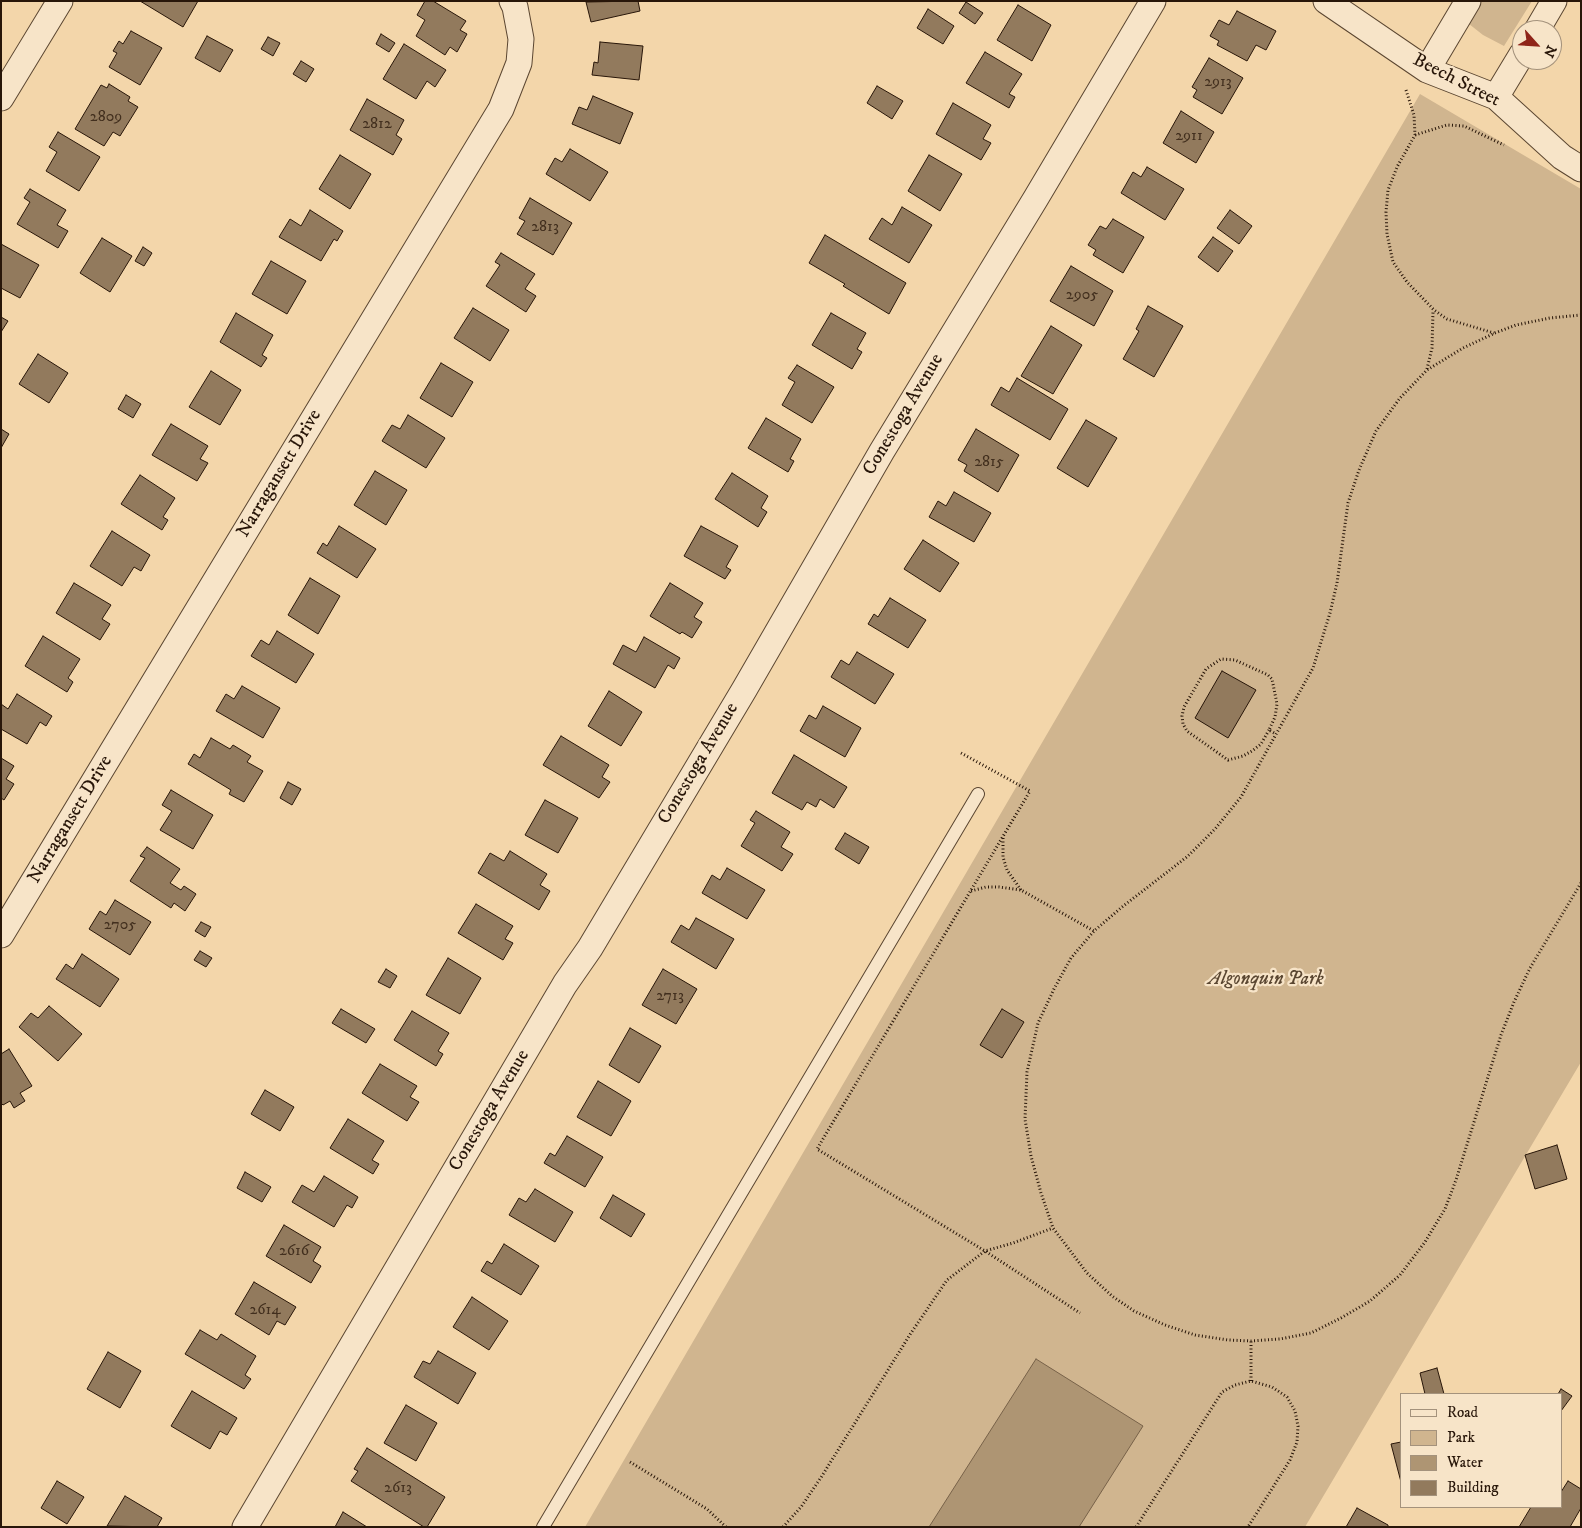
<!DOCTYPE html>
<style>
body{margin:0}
#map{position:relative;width:1582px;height:1528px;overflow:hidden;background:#f3d6aa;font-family:"IM FELL DW Pica",serif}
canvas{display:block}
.frame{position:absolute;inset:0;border:2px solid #281609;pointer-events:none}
.legend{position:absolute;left:1400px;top:1393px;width:162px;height:115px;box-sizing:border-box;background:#f7e4c8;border:1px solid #a4927c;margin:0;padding:6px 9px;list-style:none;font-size:15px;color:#281609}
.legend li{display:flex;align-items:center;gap:10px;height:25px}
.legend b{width:25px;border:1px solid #a4927c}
.north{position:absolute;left:1512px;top:20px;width:50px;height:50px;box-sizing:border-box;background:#f7e4c8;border:1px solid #a4927c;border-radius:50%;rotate:116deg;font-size:14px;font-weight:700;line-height:20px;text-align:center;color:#281609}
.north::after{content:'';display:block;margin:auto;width:18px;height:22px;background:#8f2418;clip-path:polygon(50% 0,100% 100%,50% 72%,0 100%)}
</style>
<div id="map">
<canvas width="1582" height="1528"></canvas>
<div class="frame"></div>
<ul class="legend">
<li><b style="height:6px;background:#f7e4c8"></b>Road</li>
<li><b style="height:14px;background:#d0b58f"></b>Park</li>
<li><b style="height:14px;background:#ae9573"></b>Water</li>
<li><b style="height:14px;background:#927a5d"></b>Building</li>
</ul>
<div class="north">N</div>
</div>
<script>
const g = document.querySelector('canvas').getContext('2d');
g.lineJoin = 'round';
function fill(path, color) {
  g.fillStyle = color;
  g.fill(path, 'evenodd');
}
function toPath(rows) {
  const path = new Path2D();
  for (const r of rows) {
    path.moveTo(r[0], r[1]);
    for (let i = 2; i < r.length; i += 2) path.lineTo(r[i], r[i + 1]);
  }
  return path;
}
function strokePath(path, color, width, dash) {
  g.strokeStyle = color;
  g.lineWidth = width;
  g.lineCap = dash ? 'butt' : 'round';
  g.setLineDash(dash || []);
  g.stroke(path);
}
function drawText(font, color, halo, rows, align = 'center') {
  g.font = font + ' "IM FELL DW Pica",serif';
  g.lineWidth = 4.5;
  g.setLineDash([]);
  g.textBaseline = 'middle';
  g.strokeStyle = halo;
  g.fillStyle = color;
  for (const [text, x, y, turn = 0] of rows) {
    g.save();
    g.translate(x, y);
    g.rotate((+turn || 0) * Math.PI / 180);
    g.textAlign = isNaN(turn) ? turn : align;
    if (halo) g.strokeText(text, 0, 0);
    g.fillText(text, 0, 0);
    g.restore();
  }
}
fill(toPath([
 [1476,1,1532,1,1504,46,1483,35,1464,20],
 [1420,94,1581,189,1581,1062,1305,1527,585,1527]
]), '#d0b58f');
const water = toPath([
 [1036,1359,1143,1426,1079,1527,929,1527,1036,1359]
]);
fill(water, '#ae9573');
strokePath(water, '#786249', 1);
const building = toPath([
 [140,1,198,1,183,27,140,1],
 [425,1,433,1,466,21,460,30,467,34,457,52,450,47,445,55,416,36,425,20,417,15,425,1],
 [638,1,640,11,591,22,586,2,638,1],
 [966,2,983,13,975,24,959,13,966,2],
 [1018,5,1051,25,1032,61,997,40,1018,5],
 [928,9,954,26,943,44,917,28,928,9],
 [1237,11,1276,31,1266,50,1256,45,1247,61,1217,45,1219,41,1210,36,1219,20,1229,25,1237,11],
 [131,31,162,48,140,85,109,67,117,53,113,51,119,41,123,44,131,31],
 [381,34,395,43,389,52,376,44,381,34],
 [207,36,233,50,220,72,195,58,207,36],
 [268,37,280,43,273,56,261,49,268,37],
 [600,42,643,46,639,80,592,75,594,62,598,63,600,42],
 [404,44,446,70,435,87,427,81,416,99,383,79,404,44],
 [985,52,1022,74,1009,94,1015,97,1009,108,966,83,985,52],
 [1209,58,1243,78,1222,114,1193,97,1197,90,1192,87,1209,58],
 [301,61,314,69,306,82,293,74,301,61],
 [109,84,130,97,128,101,138,107,120,136,113,132,104,146,75,129,101,85,107,88,109,84],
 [877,86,903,101,892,119,867,103,877,86],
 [593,96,633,113,620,144,572,124,579,107,587,110,593,96],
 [367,99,404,120,396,135,402,139,393,155,350,130,367,99],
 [953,103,991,125,983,139,991,143,981,160,936,134,953,103],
 [1181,111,1214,132,1196,163,1163,143,1181,111],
 [58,132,100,157,79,191,46,171,57,152,49,147,58,132],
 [570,149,608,172,590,201,546,174,555,158,562,162,570,149],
 [340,155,371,174,350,209,319,189,340,155],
 [929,155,962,174,940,211,908,191,929,155],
 [1147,167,1184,189,1165,220,1121,193,1133,172,1141,177,1147,167],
 [30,189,66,210,57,225,68,231,58,248,17,224,30,202,24,198,30,189],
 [530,198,572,223,553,255,517,234,525,221,519,218,530,198],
 [902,207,932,225,909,263,869,239,882,218,892,225,902,207],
 [310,210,343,231,337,241,334,239,321,261,279,237,290,219,301,226,310,210],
 [1230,210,1252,226,1239,244,1217,228,1230,210],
 [1113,219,1144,237,1123,273,1093,255,1096,250,1088,245,1100,226,1106,229,1113,219],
 [825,235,906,283,889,314,843,286,845,284,809,263,825,235],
 [1213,237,1233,251,1218,272,1198,257,1213,237],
 [102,238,132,256,110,292,80,273,102,238],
 [1,244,39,265,20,298,1,288,1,244],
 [143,247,152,253,144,266,135,261,143,247],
 [501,253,535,274,525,289,536,296,526,312,486,286,500,265,495,262,501,253],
 [271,261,306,281,287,314,252,294,271,261],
 [1071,266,1113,291,1094,326,1050,301,1071,266],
 [1148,306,1183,326,1154,377,1123,359,1139,331,1136,329,1148,306],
 [473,308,509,330,490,361,454,338,473,308],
 [236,313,273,335,262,355,267,358,261,367,220,342,236,313],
 [831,313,866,333,857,349,862,352,852,369,812,345,831,313],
 [1,317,8,321,1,332,1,317],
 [1051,326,1082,345,1053,394,1021,376,1051,326],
 [38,354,68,373,49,403,19,384,38,354],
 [441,363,473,382,452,417,420,398,441,363],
 [797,365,834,387,812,423,782,405,795,382,788,378,797,365],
 [211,371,241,390,220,425,189,407,211,371],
 [1017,378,1068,409,1050,440,991,405,1001,387,1009,392,1017,378],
 [126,395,141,404,133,418,118,409,126,395],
 [408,415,445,438,426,468,382,441,392,425,400,429,408,415],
 [766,418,801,439,790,459,794,461,788,472,748,448,766,418],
 [1086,420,1117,438,1088,487,1057,468,1086,420],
 [171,424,208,446,200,459,208,463,197,481,152,455,171,424],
 [1,429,9,434,1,448,1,429],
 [976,429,1019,455,998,492,964,471,967,465,958,460,976,429],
 [375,471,407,490,386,525,354,505,375,471],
 [732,473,768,496,761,508,767,512,758,527,715,499,732,473],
 [140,475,175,498,163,517,168,520,162,530,121,504,140,475],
 [954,492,991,513,974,542,929,517,938,501,946,506,954,492],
 [339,526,376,549,357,578,317,553,323,543,327,546,339,526],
 [701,526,738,546,726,567,731,570,725,579,684,556,701,526],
 [112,531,150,555,141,571,134,567,122,586,90,566,112,531],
 [923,540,959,563,940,592,904,569,923,540],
 [310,578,340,596,318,634,288,615,310,578],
 [74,583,111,605,102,619,110,624,100,640,56,613,74,583],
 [670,583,703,603,694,617,702,622,692,638,682,632,680,634,650,616,670,583],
 [890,598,926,620,908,648,868,624,874,614,878,617,890,598],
 [277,631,314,654,296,683,251,656,261,640,269,645,277,631],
 [43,636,80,659,68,678,73,682,67,692,25,666,43,636],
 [644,637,680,658,674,669,668,665,655,688,613,664,623,645,636,652,644,637],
 [857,652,894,674,875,704,831,677,841,660,849,665,857,652],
 [1222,671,1256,690,1228,738,1195,718,1222,671],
 [242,686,280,708,263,738,216,711,226,694,234,699,242,686],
 [609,691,642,712,621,746,588,726,609,691],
 [17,694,52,716,46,726,40,722,27,744,1,729,1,704,8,709,17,694],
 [823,706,861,728,845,757,800,731,809,715,816,719,823,706],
 [561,736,609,765,602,777,610,782,599,798,543,765,561,736],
 [211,738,230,749,233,745,251,756,247,762,263,771,244,802,229,794,231,790,188,764,194,754,200,758,211,738],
 [794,755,847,787,834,808,820,799,816,807,807,802,802,810,772,793,794,755],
 [1,758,14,766,6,779,14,784,4,800,1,798,1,758],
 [288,782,301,789,292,805,280,798,288,782],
 [171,790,213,815,193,849,160,830,172,811,162,805,171,790],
 [545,800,578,818,558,853,525,835,545,800],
 [756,811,790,832,781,847,793,854,782,871,741,846,755,823,750,820,756,811],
 [845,833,869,847,859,864,835,849,845,833],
 [147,847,180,869,170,883,181,890,184,886,196,894,185,911,174,903,171,908,130,881,145,858,140,856,147,847],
 [510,851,547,874,540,885,550,891,539,910,478,873,490,853,504,861,510,851],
 [727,868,765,890,747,919,702,893,712,875,720,880,727,868],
 [115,900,151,922,130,955,89,929,100,911,106,915,115,900],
 [476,904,513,926,505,939,513,943,503,960,458,933,476,904],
 [696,918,734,939,716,969,671,942,681,925,689,930,696,918],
 [201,922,211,927,205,937,195,931,201,922],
 [200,951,212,958,206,967,194,960,200,951],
 [82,954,119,979,100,1007,56,979,66,964,73,969,82,954],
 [448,958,481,978,460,1014,426,995,448,958],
 [386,969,397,976,390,988,378,982,386,969],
 [663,969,697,989,676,1024,642,1005,663,969],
 [49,1006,82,1034,58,1061,19,1027,31,1013,38,1018,49,1006],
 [341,1009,375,1029,366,1043,332,1023,341,1009],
 [1002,1009,1024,1022,1002,1058,980,1045,1002,1009],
 [412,1011,449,1033,438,1051,443,1054,436,1066,394,1040,412,1011],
 [630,1028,661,1046,639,1083,609,1065,630,1028],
 [9,1049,32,1086,20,1093,25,1101,14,1108,10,1101,3,1105,1,1103,1,1054,9,1049],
 [380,1064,417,1086,410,1097,419,1102,407,1121,362,1093,380,1064],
 [598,1081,631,1101,611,1136,577,1117,598,1081],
 [265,1090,294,1107,280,1131,251,1114,265,1090],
 [348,1119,384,1141,372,1160,379,1164,373,1174,330,1148,348,1119],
 [567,1136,603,1157,585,1187,544,1163,550,1153,555,1156,567,1136],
 [1557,1145,1567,1179,1535,1189,1525,1155,1557,1145],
 [245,1172,271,1187,262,1202,237,1188,245,1172],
 [324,1176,358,1197,352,1208,347,1205,334,1227,292,1202,302,1185,314,1192,324,1176],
 [535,1189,573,1212,555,1242,509,1215,519,1198,526,1202,535,1189],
 [613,1195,645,1214,631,1237,600,1218,613,1195],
 [284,1225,321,1247,313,1261,321,1266,311,1283,266,1256,284,1225],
 [504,1244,539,1266,521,1295,481,1271,487,1261,492,1264,504,1244],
 [254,1282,296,1307,285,1325,277,1321,269,1335,235,1314,254,1282],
 [472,1297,508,1321,489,1350,453,1327,472,1297],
 [200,1330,217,1340,221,1334,256,1356,245,1375,251,1379,244,1389,185,1354,200,1330],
 [438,1351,476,1373,458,1404,414,1377,423,1361,430,1364,438,1351],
 [108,1352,141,1371,120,1408,87,1389,108,1352],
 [1437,1368,1444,1394,1425,1394,1420,1373,1437,1368],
 [1561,1389,1572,1396,1561,1411,1561,1394,1558,1394,1561,1389],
 [192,1391,237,1418,227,1435,220,1431,210,1449,171,1426,192,1391],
 [406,1405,437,1423,416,1461,384,1443,406,1405],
 [1401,1442,1401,1482,1391,1444,1401,1442],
 [367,1448,445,1497,427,1527,424,1527,351,1481,358,1471,354,1469,367,1448],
 [57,1481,84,1497,67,1524,41,1508,57,1481],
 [1568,1481,1581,1489,1581,1508,1570,1527,1519,1527,1531,1507,1561,1507,1561,1492,1568,1481],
 [125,1496,162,1518,157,1527,107,1526,125,1496],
 [1357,1508,1388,1525,1388,1527,1346,1527,1357,1508],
 [343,1512,367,1527,335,1527,343,1512]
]);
fill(building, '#927a5d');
strokePath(building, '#281609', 1);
const lane = toPath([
 [543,1527,978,794]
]);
const street = toPath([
 [1326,1,1427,70,1496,97,1562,157,1581,169],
 [1537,30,1554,1],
 [1427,70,1468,1],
 [1496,97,1522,54],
 [1,98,60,1],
 [1,935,501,109,519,63,521,39,515,7,512,1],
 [245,1527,565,984,590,948,744,690,882,451,1036,198,1153,1]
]);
strokePath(lane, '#5b4631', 14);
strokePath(street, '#5b4631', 27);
strokePath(toPath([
 [1406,90,1414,115,1415,135,1397,167,1388,190,1386,212,1387,234,1393,262,1407,282,1434,310,1447,319,1494,333],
 [1415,135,1447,125,1464,126,1504,145],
 [1581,315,1550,318,1516,325,1495,333,1463,348,1427,370,1400,398,1376,431,1359,470,1348,503,1337,583,1330,613,1313,668,1241,797,1215,829,1188,856,1122,907,1094,931,1071,958,1054,989,1038,1023,1027,1072,1025,1119,1031,1156,1041,1193,1053,1228,1087,1273,1112,1296,1134,1311,1165,1325,1195,1335,1228,1340,1251,1341,1280,1339,1311,1333,1341,1318,1370,1301,1400,1275,1425,1242,1445,1209,1456,1180,1501,1035,1514,1002,1530,968,1581,883],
 [1427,369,1432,348,1433,311],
 [1269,730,1261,744,1252,751,1243,756,1228,760,1187,731,1183,724,1182,716,1184,707,1206,669,1221,659,1235,660,1268,675,1272,679,1277,704,1275,717,1269,730,1276,734],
 [961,753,1030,791,817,1149,985,1251,1080,1313],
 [1003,838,1003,857,1007,870,1021,890],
 [971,891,986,887,999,887,1021,890,1094,931],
 [1251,1381,1251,1341],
 [630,1462,707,1509,726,1527],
 [783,1527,801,1507,820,1479,911,1333,947,1280,985,1251,1013,1243,1053,1228],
 [1136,1527,1222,1392,1235,1385,1251,1381,1272,1387,1287,1397,1295,1411,1298,1426,1297,1442,1290,1460,1248,1527]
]), '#281609', 3, [1, 2.5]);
strokePath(lane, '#f7e4c8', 12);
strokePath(street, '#f7e4c8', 25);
drawText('16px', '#422f1e', null, [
 ["2913",1218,83],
 ["2809",106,118],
 ["2812",377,125],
 ["2911",1189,137],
 ["2813",545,228],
 ["2905",1082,296],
 ["2815",989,463],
 ["2705",120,926],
 ["2713",670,997],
 ["2616",294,1252],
 ["2614",265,1311],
 ["2613",398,1489]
]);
drawText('19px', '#281609', '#f7e4c8', [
 ["Beech Street",1456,81,27],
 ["Conestoga Avenue",904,415,-59],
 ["Narragansett Drive",280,474,-59],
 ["Conestoga Avenue",699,764,-59],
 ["Narragansett Drive",71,820,-59],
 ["Conestoga Avenue",490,1111,-59]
]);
drawText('italic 19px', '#5a4631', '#f7e4c8', [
 ["Algonquin Park",1266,980]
]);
</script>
